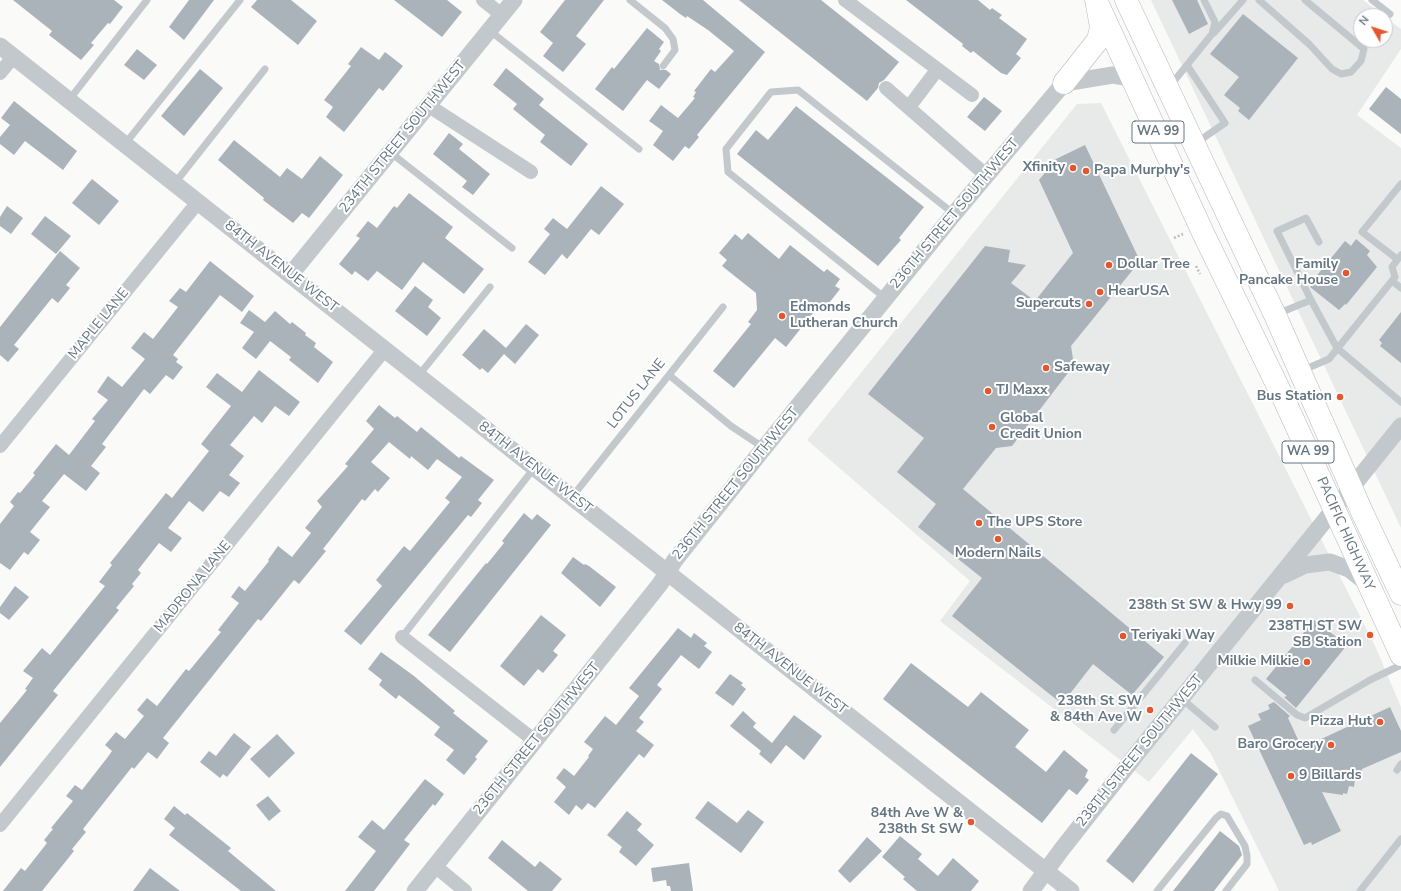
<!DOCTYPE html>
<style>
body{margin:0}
#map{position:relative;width:1401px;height:891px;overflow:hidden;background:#fafaf8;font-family:"Nunito Sans",sans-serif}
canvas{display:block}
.north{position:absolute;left:1353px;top:8px;width:40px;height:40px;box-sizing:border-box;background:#fff;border:1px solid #c1c8cd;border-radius:50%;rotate:309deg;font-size:11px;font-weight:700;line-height:16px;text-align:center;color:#657683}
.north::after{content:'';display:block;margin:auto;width:14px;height:18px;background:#e4572e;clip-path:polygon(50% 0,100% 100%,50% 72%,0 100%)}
</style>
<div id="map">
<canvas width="1401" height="891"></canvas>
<div class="north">N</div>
</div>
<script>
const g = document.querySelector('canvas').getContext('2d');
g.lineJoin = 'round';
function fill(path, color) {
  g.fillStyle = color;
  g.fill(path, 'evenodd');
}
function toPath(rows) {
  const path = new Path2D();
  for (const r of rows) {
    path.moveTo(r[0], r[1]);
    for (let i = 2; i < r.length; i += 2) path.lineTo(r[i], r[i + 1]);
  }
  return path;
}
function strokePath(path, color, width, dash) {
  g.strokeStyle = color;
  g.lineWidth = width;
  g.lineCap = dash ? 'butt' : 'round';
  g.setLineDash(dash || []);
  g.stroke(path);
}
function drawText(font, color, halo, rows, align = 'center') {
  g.font = font + ' "Nunito Sans",sans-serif';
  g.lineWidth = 4;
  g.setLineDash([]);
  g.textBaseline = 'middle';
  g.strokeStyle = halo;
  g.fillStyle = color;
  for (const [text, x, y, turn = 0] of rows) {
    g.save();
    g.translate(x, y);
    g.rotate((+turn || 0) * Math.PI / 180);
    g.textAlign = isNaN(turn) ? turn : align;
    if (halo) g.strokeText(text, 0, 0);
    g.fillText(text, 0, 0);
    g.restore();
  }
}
fill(toPath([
 [1151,0,1363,0,1384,16,1361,16,1361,40,1385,40,1385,17,1401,29,1401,49,1357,115,1401,148,1401,528],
 [1101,103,1375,646,1401,707,1401,891,1279,891,1211,754,1193,729,1149,782,940,621,970,581,807,440,1077,104]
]), '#e8e9e9');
fill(toPath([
 [13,0,114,0,123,7,110,24,108,23,91,43,94,45,81,60,49,35,52,31],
 [189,0,214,0,184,40,169,27],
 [257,0,291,0,317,21,298,45,251,7],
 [394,0,447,0,462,12,442,37],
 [565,0,604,0,576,36,586,44,563,72,543,56,553,43,540,32],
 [662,0,703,0,765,52,697,135,699,137,689,149,685,146,673,161,653,145,663,131,649,121,661,105,678,118,695,98,693,97,696,92,694,91,711,69,715,72,734,51,708,30,687,16,686,18,680,14],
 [739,0,821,0,899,62,884,80,879,83,878,88,867,101],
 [906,0,978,0,990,10,992,8,1002,15,999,18,1027,39,1016,54,1021,58,1007,75,1001,73,973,51,971,53,962,46,963,44],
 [1172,0,1197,0,1208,24,1189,34],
 [1243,14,1298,58,1249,120,1238,111,1240,108,1224,95,1239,77,1210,54],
 [647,28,664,42,659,49,661,51,654,61,659,64,660,70,666,70,671,74,659,89,647,80,623,111,595,89,612,67,614,69],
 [361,47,379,60,385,52,403,66,383,91,379,88,344,132,326,117,333,107,324,100,351,66,348,64],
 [137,49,157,65,144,80,124,65],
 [506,68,544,99,539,105,588,144,571,166,540,142,545,135,513,109,517,104,493,85],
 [200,69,223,88,184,136,161,116],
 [1386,87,1401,99,1401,134,1369,109],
 [984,97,1002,111,985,131,967,117],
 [14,101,77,151,63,170,25,141,14,155,0,144,0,137,10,125,1,118],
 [796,106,924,207,899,238,901,240,878,266,737,154,756,130,768,140],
 [449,133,463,144,459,149,490,174,473,195,462,187,467,181,433,154],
 [234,140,280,177,287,168,302,179,320,156,343,175,309,218,302,213,293,223,263,200,264,198,218,160],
 [1085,145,1140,261,1071,346,1074,365,1012,446,996,448,963,489,1164,657,1132,695,1093,664,1062,704,952,616,982,578,918,527,936,504,897,472,924,438,868,394,985,246,1010,250,1008,262,1026,265,1011,283,1035,301,1073,253,1039,180,1056,159],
 [92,179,119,201,99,225,72,203],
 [601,186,624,204,599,235,591,229,567,259,562,254,545,275,528,262,550,234,544,229,553,218,567,229],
 [409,193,453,227,445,238,484,269,464,294,423,262,402,290,377,271,368,281,355,271,352,275,339,264,360,238,356,236,368,221,377,228,394,206,397,208],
 [7,206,23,218,11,234,0,226,0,217],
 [45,216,71,236,56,254,31,234],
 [748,233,779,259,790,245,824,272,827,269,840,279,835,286,840,289,826,307,821,303,786,347,775,338,734,388,713,371,751,324,748,322,757,310,756,293,722,266,727,260,719,253,735,234,742,240],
 [1356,239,1370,251,1367,255,1377,267,1346,305,1345,304,1339,310,1310,287,1316,280,1314,279,1345,241,1351,246],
 [60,251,80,268,66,285,70,288,58,303,52,298,14,345,19,349,8,362,0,355,0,327],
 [210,261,254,296,242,312,220,295,173,355,178,359,176,362,183,367,173,380,166,375,150,394,144,389,102,444,106,447,91,466,100,473,86,491,64,474,42,501,50,507,30,532,40,540,28,555,24,552,10,570,0,563,0,524,14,506,10,502,18,492,20,493,35,475,33,473,56,444,69,455,95,421,92,419,108,400,97,392,108,376,122,387,145,359,131,348,144,332,153,339,178,307,169,301,180,288,186,292],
 [415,286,433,300,428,307,441,318,427,336,395,311],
 [249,310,265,322,275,311,290,324,292,322,306,333,305,335,316,343,314,347,333,362,318,383,289,360,291,357,270,341,256,359,242,348,254,332,240,323],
 [1401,312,1401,363,1380,346,1382,343,1379,340],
 [526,324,539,335,515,364,504,354,488,373,482,368,480,370,462,355,484,329,506,348],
 [259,370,300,402,289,416,275,406,262,423,254,416,230,445,244,456,229,475,240,483,229,497,220,491,203,512,189,501,168,528,182,538,171,552,159,543,138,570,141,573,132,584,134,586,116,608,119,610,53,691,58,695,0,767,0,723,27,690,25,689,33,678,23,671,42,648,50,655,105,586,99,582,112,565,110,563,166,493,172,498,209,451,201,444,231,406,206,387,217,373,242,392],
 [379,405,395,418,397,416,417,432,421,427,459,458,461,456,494,480,478,500,482,503,471,517,468,515,361,645,344,631,382,586,376,580,404,546,410,551,450,502,445,498,462,477,437,459,428,470,411,456,410,459,389,442,371,462,390,478,378,492,375,489,365,501,362,499,323,549,326,551,299,584,294,580,261,621,258,619,163,738,169,743,157,759,148,752,134,769,132,767,83,829,86,832,72,849,74,851,42,891,3,891,21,868,25,871,47,843,44,840,53,829,51,828,73,801,66,796,75,785,82,790,107,758,112,751,105,745,116,732,125,739,144,716,137,710,147,698,157,706,186,669,189,671,221,632,218,630,239,603,231,597,239,586,245,591,269,561,268,560,278,546,292,557,311,533,305,528,322,507,317,501,348,466,345,464,374,429,366,421],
 [524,513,532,520,537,514,551,525,450,652,428,635,486,563,487,564,504,543,502,541],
 [573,557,584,565,585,564,589,566,616,587,600,607,561,573],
 [15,586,29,597,9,620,0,613,0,607],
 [541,615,566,635,553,651,558,655,543,673,538,669,524,686,500,666],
 [1314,620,1347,645,1296,708,1284,697,1287,696,1266,679],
 [678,628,691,638,694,633,707,643,704,646,712,652,699,669,681,655,657,685,662,689,639,718,644,722,636,731,654,745,644,758,639,754,595,808,588,803,582,810,576,805,569,815,554,802,566,787,556,778,564,768,574,776,589,757,588,756,593,749,584,742,605,716,616,725,639,696,629,688],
 [381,652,414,676,455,711,453,713,488,741,475,757,477,759,464,775,446,760,454,750,434,735,440,727,399,695,396,699,379,685,382,680,368,669],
 [911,663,968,707,981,692,1015,719,1029,730,1015,747,1046,772,1064,750,1088,770,1085,777,1089,780,1077,795,1069,789,1042,823,883,699],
 [730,674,743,683,741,685,746,689,733,706,715,693],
 [1274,702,1290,716,1288,718,1302,748,1390,707,1401,731,1401,752,1362,769,1360,780,1355,779,1354,787,1349,786,1347,794,1343,793,1343,795,1322,792,1341,831,1312,845,1311,842,1304,845,1248,726,1261,720,1258,714,1270,709,1268,705],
 [743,711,756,723,753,727,772,743,794,715,822,736,804,760,786,745,771,764,759,754,761,751,730,726],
 [234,733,251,747,227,777,223,774,220,778,200,762,209,751,216,756],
 [277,734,295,753,269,778,250,759],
 [1191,753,1218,774,1133,883,1106,861],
 [425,779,444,794,435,806,433,804,404,840,410,844,374,891,345,891,376,851,358,837,372,820,384,830],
 [268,796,281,811,269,821,256,805],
 [708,801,737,823,748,810,764,822,741,853,695,818],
 [174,806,185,815,187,813,231,848,228,851,276,891,241,891,169,835,175,828,164,819],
 [627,811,642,824,637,830,654,845,636,866,619,852,622,847,607,835],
 [1220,831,1239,846,1242,855,1214,891,1173,891],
 [900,836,922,854,918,859,938,876,953,858,979,881,971,891,917,891,903,879,905,877,882,857],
 [867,837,882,851,850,883,838,871],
 [502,840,535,867,540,861,562,879,552,891,528,891,488,858],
 [689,863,693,891,671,891,670,886,667,886,666,880,653,882,651,868],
 [150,868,180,891,133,891]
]), '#aab3b9');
const primary = toPath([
 [1064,83,1098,40,1101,27,1097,5]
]);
const trunk = toPath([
 [1096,0,1204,235,1282,395,1401,655],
 [1126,0,1275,315,1362,512,1401,594]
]);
strokePath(primary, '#b5babe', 23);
strokePath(trunk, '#b4b9bd', 23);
strokePath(toPath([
 [1174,238,1183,234],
 [1196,266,1200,274]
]), '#bbbfc2', 2.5, [2, 2]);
strokePath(toPath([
 [630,0,665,28,673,39,675,50,663,66],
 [1259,0,1309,44,1332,69,1341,74,1351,72,1361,61,1364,49,1305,0],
 [1372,0,1390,14],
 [489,30,639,149],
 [1214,33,1243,0],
 [1187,65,1225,123,1196,143],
 [1170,86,1212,34,1215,22,1204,0],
 [69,100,147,0],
 [125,144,240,0],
 [391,153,512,248],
 [175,183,265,69],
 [1319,242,1306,218,1277,231,1311,300,1337,348,1401,402],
 [1397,259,1362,232,1401,184],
 [1392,281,1401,288],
 [885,298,728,172,726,149,771,92,798,90,954,214],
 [1277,314,1311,300],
 [1301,371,1329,359,1395,277,1392,267,1401,255],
 [419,375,490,287],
 [669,375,731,426,764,448],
 [572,497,723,307],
 [402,637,535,467],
 [1255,680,1297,715,1305,718,1370,680,1401,665],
 [1182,699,1215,727],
 [1114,730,1185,643],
 [1397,770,1401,764],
 [1157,891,1216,818,1221,814,1227,816,1245,846,1247,856,1247,864,1226,891],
 [1360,891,1401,839]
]), '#c3c8cc', 7);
strokePath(toPath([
 [483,0,502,15],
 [845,0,972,95],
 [0,73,14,56],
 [886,88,987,176],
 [429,106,531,172],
 [909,107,937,70],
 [0,446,198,202],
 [402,637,535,741],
 [0,825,385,349],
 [435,866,465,891]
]), '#c3c8cc', 14);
strokePath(toPath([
 [0,46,1071,891],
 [291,274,514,0],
 [1284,575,1305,565,1330,562,1349,569,1367,583],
 [415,891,660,584,675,560,764,448,954,214,1064,83,1113,75,1131,78],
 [1031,891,1062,849,1139,751,1401,426]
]), '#c3c8cc', 17);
strokePath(primary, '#fff', 22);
strokePath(trunk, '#fff', 22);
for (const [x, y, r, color] of [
 [1073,168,4,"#e4572e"],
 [1086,171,4,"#e4572e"],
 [1109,265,4,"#e4572e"],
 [1346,273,4,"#e4572e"],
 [1100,292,4,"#e4572e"],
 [1089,304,4,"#e4572e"],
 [782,316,4,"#e4572e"],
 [1046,368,4,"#e4572e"],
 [988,391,4,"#e4572e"],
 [1340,397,4,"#e4572e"],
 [992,427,4,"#e4572e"],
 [979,523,4,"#e4572e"],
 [998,539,4,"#e4572e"],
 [1290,606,4,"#e4572e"],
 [1370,635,4,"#e4572e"],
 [1123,636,4,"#e4572e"],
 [1307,662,4,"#e4572e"],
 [1150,710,4,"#e4572e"],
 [1380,722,4,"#e4572e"],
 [1331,745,4,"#e4572e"],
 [1291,776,4,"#e4572e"],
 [971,822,4,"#e4572e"]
]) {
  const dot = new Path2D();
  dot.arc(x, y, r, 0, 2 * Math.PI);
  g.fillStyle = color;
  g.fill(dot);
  strokePath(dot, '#fff', 1.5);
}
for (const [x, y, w] of [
 [1158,132,52],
 [1308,452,52]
]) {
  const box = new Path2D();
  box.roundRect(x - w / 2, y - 11, w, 22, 3);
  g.fillStyle = '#fff';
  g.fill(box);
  strokePath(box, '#657683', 1);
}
drawText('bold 13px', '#657683', null, [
 ["WA 99",1158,132],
 ["WA 99",1308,452]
]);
drawText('14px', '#657683', '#fff', [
 ["234TH STREET SOUTHWEST",403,137,-51],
 ["236TH STREET SOUTHWEST",955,214,-50],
 ["84TH AVENUE WEST",281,267,38],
 ["MAPLE LANE",99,324,-51],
 ["LOTUS LANE",637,394,-52],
 ["84TH AVENUE WEST",535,468,38],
 ["236TH STREET SOUTHWEST",736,484,-51],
 ["PACIFIC HIGHWAY",1345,534,66],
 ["MADRONA LANE",193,587,-51],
 ["84TH AVENUE WEST",790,669,38],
 ["236TH STREET SOUTHWEST",537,739,-51],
 ["238TH STREET SOUTHWEST",1140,751,-51]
]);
drawText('bold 14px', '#657683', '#fff', [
 ["Xfinity",1065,168],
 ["Papa Murphy's",1094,171,"left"],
 ["Dollar Tree",1117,265,"left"],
 ["Family",1338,265],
 ["Pancake House",1338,281],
 ["HearUSA",1108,292,"left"],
 ["Supercuts",1081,304],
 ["Edmonds",790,308,"left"],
 ["Lutheran Church",790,324,"left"],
 ["Safeway",1054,368,"left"],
 ["TJ Maxx",996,391,"left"],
 ["Bus Station",1332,397],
 ["Global",1000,419,"left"],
 ["Credit Union",1000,435,"left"],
 ["The UPS Store",987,523,"left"],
 ["Modern Nails",998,554,"center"],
 ["238th St SW & Hwy 99",1282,606],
 ["238TH ST SW",1362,627],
 ["SB Station",1362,643],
 ["Teriyaki Way",1131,636,"left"],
 ["Milkie Milkie",1299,662],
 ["238th St SW",1142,702],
 ["& 84th Ave W",1142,718],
 ["Pizza Hut",1372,722],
 ["Baro Grocery",1323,745],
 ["9 Billards",1299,776,"left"],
 ["84th Ave W &",963,814],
 ["238th St SW",963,830]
], 'right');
</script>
